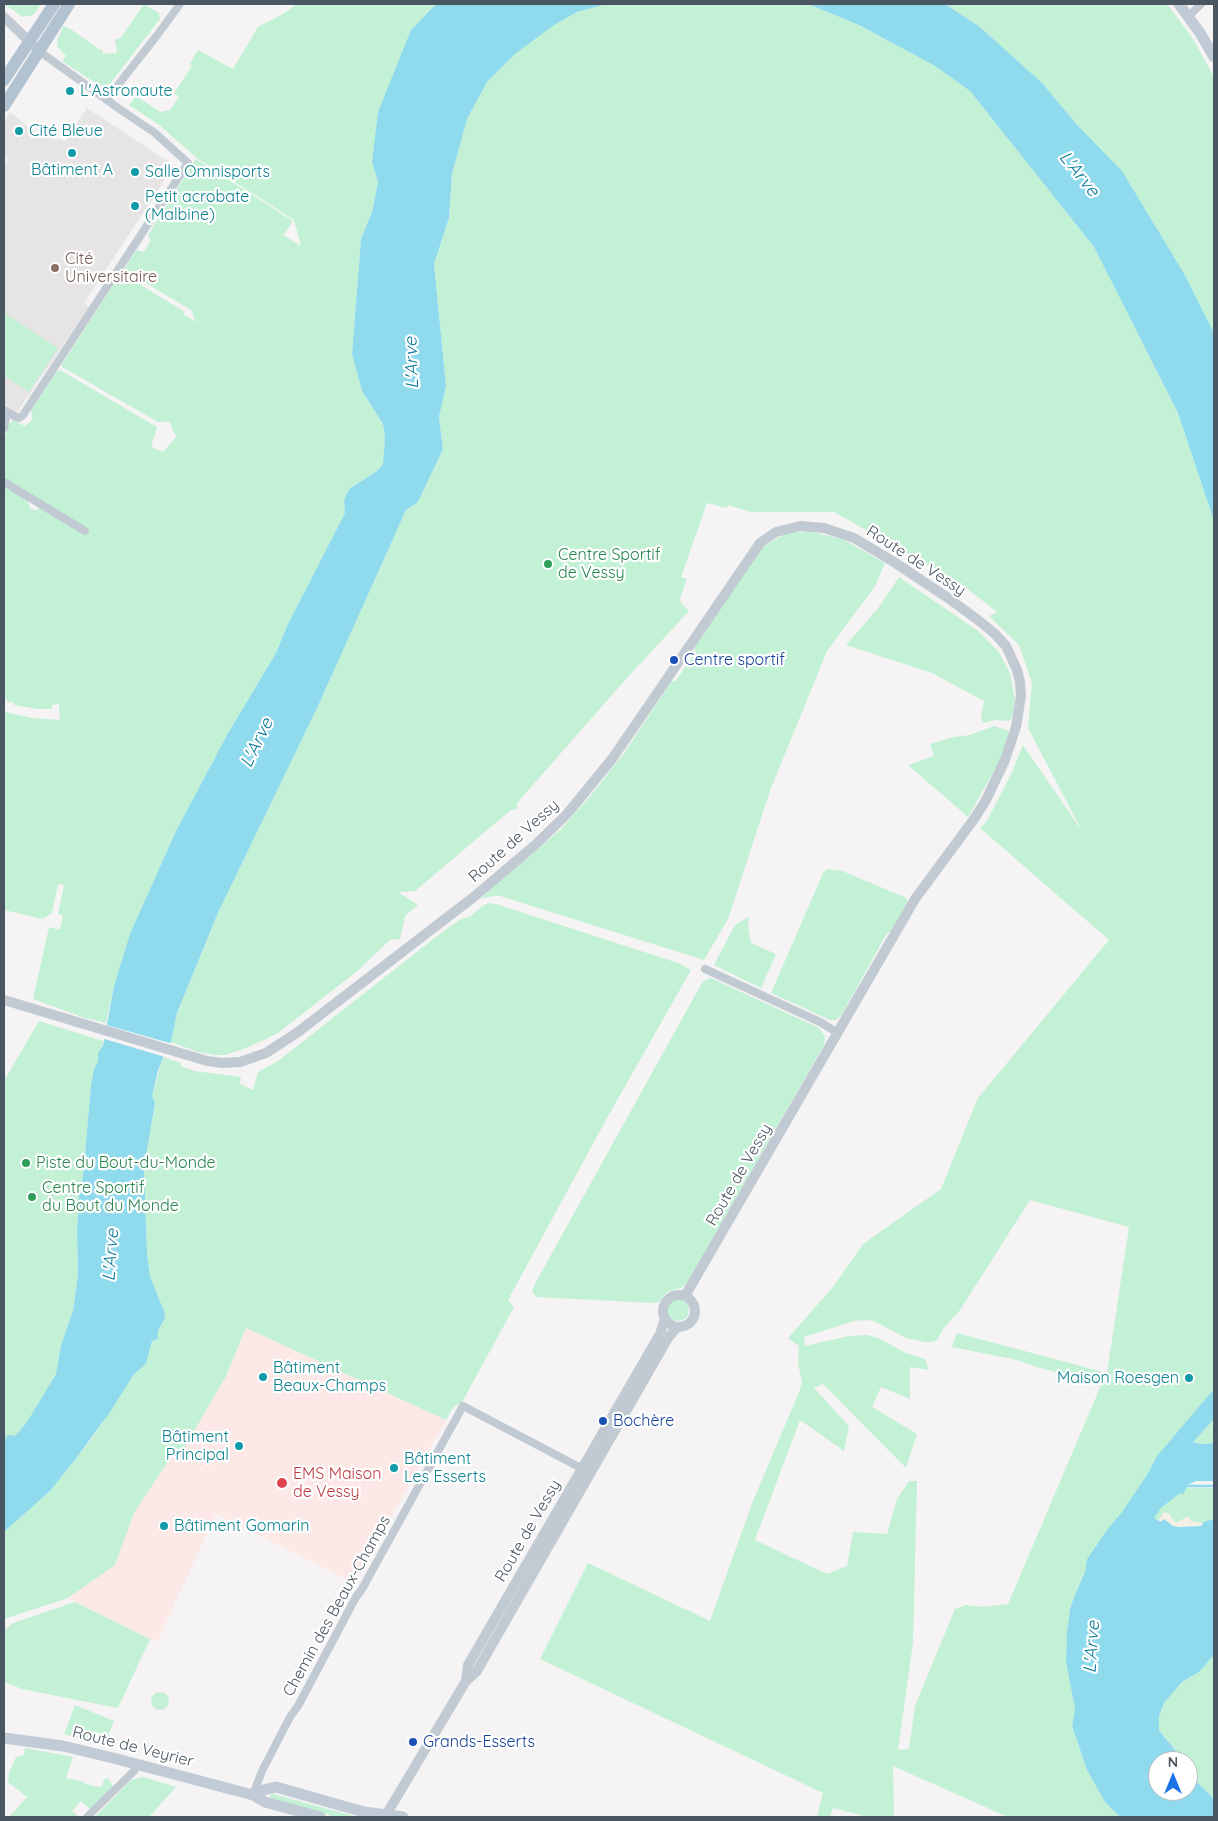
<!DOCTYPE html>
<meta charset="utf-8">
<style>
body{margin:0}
#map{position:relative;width:1218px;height:1821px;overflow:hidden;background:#f5f3f3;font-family:Quicksand,sans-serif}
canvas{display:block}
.frame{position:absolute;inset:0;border:5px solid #4a5661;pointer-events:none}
.north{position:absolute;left:1148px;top:1751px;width:50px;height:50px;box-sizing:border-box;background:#fff;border:1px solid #b7bbc0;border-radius:50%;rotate:0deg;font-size:14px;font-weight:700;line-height:20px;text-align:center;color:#4a5661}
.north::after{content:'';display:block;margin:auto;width:18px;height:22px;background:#1a73e8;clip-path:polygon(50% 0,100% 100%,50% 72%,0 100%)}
</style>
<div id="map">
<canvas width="1218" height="1821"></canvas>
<div class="frame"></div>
<div class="north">N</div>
</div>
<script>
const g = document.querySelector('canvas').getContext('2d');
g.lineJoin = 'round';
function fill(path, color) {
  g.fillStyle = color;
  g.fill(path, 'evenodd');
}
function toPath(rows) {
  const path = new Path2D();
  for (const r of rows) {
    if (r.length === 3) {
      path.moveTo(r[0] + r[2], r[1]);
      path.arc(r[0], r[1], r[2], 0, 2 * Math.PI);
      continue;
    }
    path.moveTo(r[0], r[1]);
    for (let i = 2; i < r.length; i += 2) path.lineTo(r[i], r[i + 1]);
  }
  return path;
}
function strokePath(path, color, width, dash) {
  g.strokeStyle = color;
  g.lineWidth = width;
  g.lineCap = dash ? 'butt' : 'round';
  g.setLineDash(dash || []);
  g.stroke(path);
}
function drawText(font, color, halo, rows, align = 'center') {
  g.font = font + ' Quicksand,sans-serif';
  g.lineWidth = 4.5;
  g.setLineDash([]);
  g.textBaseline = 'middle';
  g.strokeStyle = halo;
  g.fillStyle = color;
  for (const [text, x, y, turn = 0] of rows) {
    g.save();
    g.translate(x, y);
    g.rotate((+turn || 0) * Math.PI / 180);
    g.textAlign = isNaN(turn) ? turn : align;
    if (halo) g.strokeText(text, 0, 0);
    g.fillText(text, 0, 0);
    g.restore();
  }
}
fill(toPath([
 [87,108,169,162,171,170,84,303,89,307,16,414,4,405,4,166,8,160,4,153,4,121,10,112,38,135,65,141]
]), '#e6e4e5');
fill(toPath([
 [246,1328,446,1420,354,1583,216,1514,157,1642,68,1598,115,1565,134,1513,174,1452,182,1451,225,1378]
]), '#fce8e6');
fill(toPath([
 [5,4,41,4,33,15,22,17],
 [144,4,159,13,160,19,110,84,105,87,100,86,62,61,66,56,57,46,58,39,63,26,72,30,100,50,102,49,103,54,117,53,115,40,118,38,120,39],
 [297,4,436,4,411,30,372,162,378,182,372,212,361,239,352,354,362,391,383,424,385,436,383,464,377,471,349,489,344,500,345,513,288,624,276,653,227,735,176,831,130,935,114,986,106,1023,85,1018,33,999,49,927,60,930,63,916,58,914,64,885,58,884,52,913,43,919,4,910,4,712,32,718,60,720,59,704,52,705,52,709,38,709,14,705,13,702,7,702,6,698,4,697,4,486,28,501,30,509,37,510,40,508,4,479,4,441,8,425,13,420,25,426,32,420,31,410,56,372,60,370,157,427,151,447,163,452,177,436,174,433,170,422,158,422,62,367,62,364,121,273,185,312,183,314,196,322,191,310,124,270,136,250,144,252,151,240,148,235,196,159,293,221,283,235,301,246,294,220,197,158,158,124,129,105,136,96,160,112,170,110,179,97,174,93,192,66,190,64,198,50,233,69,258,27,281,15],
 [607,4,808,4,859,25,935,66,970,91,1094,247,1178,413,1214,521,1214,1443,1201,1444,1174,1437,1157,1456,1148,1475,1122,1512,1107,1530,1087,1559,1085,1572,1074,1597,1070,1609,1066,1662,1075,1709,1072,1726,1087,1770,1105,1802,1120,1817,1008,1817,893,1766,894,1817,868,1817,833,1808,830,1817,817,1817,823,1793,540,1659,588,1563,710,1621,753,1501,799,1392,802,1382,798,1363,799,1346,788,1338,833,1287,863,1244,941,1189,978,1098,1109,940,980,828,987,821,1013,770,1023,745,1082,831,1028,728,1032,683,1019,645,989,616,997,612,960,583,834,512,751,512,728,505,727,508,707,503,681,577,687,579,680,598,681,603,689,611,626,679,517,803,517,809,511,810,415,891,398,892,418,905,405,916,400,939,390,940,356,972,278,1033,264,1040,243,1049,225,1055,216,1055,198,1052,171,1042,177,1013,217,915,318,706,406,510,418,502,443,449,439,417,446,386,434,264,449,218,452,174,467,119,487,82,515,54,553,25,577,12],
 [1030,1200,1129,1227,1107,1373,957,1333,952,1347,1013,1359,1040,1368,1102,1383,1008,1604,983,1607,966,1605,955,1609,915,1706,909,1749,898,1750,913,1642,917,1481,909,1481,897,1499,887,1534,853,1532,847,1566,827,1574,755,1540,800,1420,844,1451,849,1426,814,1388,823,1384,906,1468,917,1434,872,1407,881,1387,910,1399,910,1367,929,1370,925,1359,906,1353,878,1338,867,1335,849,1336,805,1346,804,1337,854,1321,865,1320,874,1321,906,1338,925,1342,932,1342,937,1340,943,1329,960,1310],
 [945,4,1167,4,1171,9,1193,39,1214,77,1214,333,1186,277,1079,127,1041,83,1015,59,980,27],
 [4,313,58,348,29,392,4,376],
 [793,532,813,532,844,540,885,563,875,586,827,651,771,788,728,919,704,960,500,896,493,896,481,899,500,880,537,850,562,828,591,795,625,752,672,680,675,682,696,651,693,648,762,548,784,534],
 [899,577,978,631,999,652,1010,673,1015,700,1012,718,1009,721,995,720,983,723,981,717,984,701,932,673,846,645,879,607],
 [994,726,1009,731,1006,745,999,762,968,817,908,765,934,756,930,744,954,737,970,735],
 [827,869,842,871,902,896,907,899,907,903,891,931,887,933,841,1016,836,1020,830,1020,771,993,823,873],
 [490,903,496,904,678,963,691,970,607,1118,508,1300,514,1307,461,1404,454,1406,446,1420,246,1328,225,1378,182,1452,174,1452,134,1513,115,1565,68,1598,4,1619,4,1532,50,1491,91,1440,134,1374,146,1364,152,1341,158,1339,158,1331,163,1323,164,1311,150,1276,147,1253,144,1168,155,1104,152,1096,163,1057,181,1063,181,1066,194,1071,241,1077,240,1084,253,1090,258,1072,278,1061,441,933,461,919,469,917,484,905],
 [749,917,748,926,751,943,776,954,761,988,714,965,735,925],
 [711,978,819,1028,825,1036,824,1045,687,1283,683,1287,667,1292,659,1302,653,1303,536,1297,532,1291,537,1280,703,981],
 [39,1021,103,1041,103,1046,98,1053,98,1061,94,1069,91,1085,83,1176,79,1194,77,1231,78,1274,73,1311,61,1345,56,1374,27,1422,15,1436,4,1441,4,1081],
 [678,1310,11],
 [1185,1488,1214,1488,1214,1519,1202,1523,1181,1520,1176,1523,1164,1512,1159,1520,1154,1518,1154,1516,1161,1508],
 [75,1602,150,1639,118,1708,22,1689,4,1682,4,1631,13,1623],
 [1214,1655,1214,1799,1198,1783,1188,1767,1188,1761,1184,1761,1159,1729,1159,1716,1164,1703,1182,1682,1199,1672],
 [160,1701,9],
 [75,1705,114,1721,107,1738,104,1737,101,1742,96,1744,64,1734],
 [25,1748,73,1757,66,1778,84,1782,84,1783,96,1787,97,1786,102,1787,104,1779,108,1778,113,1786,90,1809,81,1801,72,1811,79,1817,9,1817,27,1797,8,1782,9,1773,16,1757,24,1755],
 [143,1777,176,1787,149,1817,95,1817,131,1780],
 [271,1794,273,1794,357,1817,336,1817,272,1799,270,1797]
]), '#c3f1d5');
fill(toPath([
 [1164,1512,1170,1514,1172,1519,1175,1523,1189,1516,1191,1521,1202,1523,1201,1526,1173,1526,1164,1520,1161,1522,1159,1520]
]), '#f5f0e5');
fill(toPath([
 [436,4,607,4,577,12,554,25,515,54,487,82,467,119,452,174,449,218,434,264,446,386,439,417,443,449,418,502,406,510,318,706,217,915,177,1013,171,1042,163,1057,158,1071,152,1096,155,1103,144,1168,147,1253,150,1276,164,1311,165,1318,158,1331,158,1339,152,1341,146,1364,134,1374,110,1412,78,1456,50,1491,4,1532,4,1441,8,1435,15,1436,27,1422,56,1374,61,1345,73,1311,78,1274,77,1231,79,1194,83,1176,91,1085,94,1069,98,1061,98,1053,103,1046,114,986,130,934,176,831,227,735,276,653,288,624,345,513,344,500,349,489,377,471,383,464,385,436,383,424,362,391,352,354,361,239,372,212,378,182,372,162,378,112,411,30],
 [808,4,945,4,980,27,1042,83,1079,127,1122,171,1186,277,1214,333,1214,521,1178,413,1094,247,970,91,935,66,859,25],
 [1214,1389,1214,1419,1193,1442,1201,1444,1214,1443,1214,1481,1196,1481,1188,1485,1183,1494,1180,1493,1161,1508,1154,1518,1161,1522,1164,1519,1173,1526,1179,1527,1201,1526,1204,1522,1214,1519,1214,1655,1199,1672,1182,1682,1164,1703,1159,1716,1159,1730,1184,1761,1158,1761,1158,1791,1188,1791,1188,1767,1198,1783,1214,1799,1214,1817,1120,1817,1105,1802,1087,1770,1072,1726,1075,1709,1066,1662,1067,1632,1070,1609,1074,1597,1085,1572,1087,1559,1107,1530,1122,1512,1147,1475,1157,1456]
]), '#90daee');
fill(toPath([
 [103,1024,173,1044,165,1057,101,1038]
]), '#f5f3f3');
strokePath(toPath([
 [1187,1486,1214,1486]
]), '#90daee', 2.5);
strokePath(toPath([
 [1189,16,1201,4],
 [107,99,158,34,180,4],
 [4,410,16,417,19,418,23,415,188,163,155,133,118,108,39,51],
 [4,428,7,412],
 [4,482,85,531],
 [705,969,820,1022,838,1033],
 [253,1795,262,1771,290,1717,298,1706,356,1597,362,1589,463,1406,581,1468],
 [87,1817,134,1771,137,1765]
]), '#c1cad2', 8);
strokePath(toPath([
 [4,17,35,47],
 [4,1000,207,1061,222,1063,240,1062,266,1053,298,1032,475,896,535,845,567,814,612,759,760,543,776,532,800,526,824,528,854,538,894,562,948,598,978,620,995,634,1006,646,1017,670,1020,682,1021,696,1016,727,1005,760,986,800,974,819,915,899,685,1296],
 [679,1311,16],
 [466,1681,468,1665,660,1334,665,1319],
 [386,1815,466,1681,477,1671,486,1655,668,1338,677,1327]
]), '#c1cad2', 10);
strokePath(toPath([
 [1179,4,1200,33,1214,57],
 [4,1738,63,1746,113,1758,253,1795,265,1802,320,1817],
 [253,1795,263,1790,276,1787,364,1812,403,1817]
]), '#c1cbd6', 11);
strokePath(toPath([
 [4,80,54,4],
 [4,106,69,4]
]), '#b3c2d1', 12);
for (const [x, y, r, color] of [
 [70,91,5,"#0f9aa8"],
 [19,131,5,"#0f9aa8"],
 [72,153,5,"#0f9aa8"],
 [135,172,5,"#0f9aa8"],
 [135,206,5,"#0f9aa8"],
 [55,268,5,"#8d6e63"],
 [548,564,5,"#2e9e5b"],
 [674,660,5,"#1a4fb4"],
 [26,1163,5,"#2e9e5b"],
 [32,1197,5,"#2e9e5b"],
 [263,1377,5,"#0f9aa8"],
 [1189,1378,5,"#0f9aa8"],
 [603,1421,5,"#1a4fb4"],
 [239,1446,5,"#0f9aa8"],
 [394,1468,5,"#0f9aa8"],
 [282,1483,6,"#e0444e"],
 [164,1526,5,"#0f9aa8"],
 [413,1742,5,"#1a4fb4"]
]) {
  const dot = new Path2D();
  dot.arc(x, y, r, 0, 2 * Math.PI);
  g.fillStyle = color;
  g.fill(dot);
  strokePath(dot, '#fff', 2);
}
drawText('16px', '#0d838f', '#fff', [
 ["L'Astronaute",80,91],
 ["Cité Bleue",29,131],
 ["Bâtiment A",72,170,"center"],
 ["Salle Omnisports",145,172],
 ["Petit acrobate",145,197],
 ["(Malbine)",145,215],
 ["Bâtiment",273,1368],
 ["Beaux-Champs",273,1386],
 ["Maison Roesgen",1179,1378,"right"],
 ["Bâtiment",229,1437,"right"],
 ["Principal",229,1455,"right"],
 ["Bâtiment",404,1459],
 ["Les Esserts",404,1477],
 ["Bâtiment Gomarin",174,1526]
], 'left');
drawText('16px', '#785e54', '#fff', [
 ["Cité",65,259],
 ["Universitaire",65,277]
], 'left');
drawText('16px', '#27864d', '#fff', [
 ["Centre Sportif",558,555],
 ["de Vessy",558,573],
 ["Piste du Bout-du-Monde",36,1163],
 ["Centre Sportif",42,1188],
 ["du Bout du Monde",42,1206]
], 'left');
drawText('16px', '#4a5661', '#fff', [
 ["Route de Vessy",916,561,33],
 ["Route de Vessy",514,841,-42],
 ["Route de Vessy",739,1175,-60],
 ["Route de Vessy",528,1531,-60],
 ["Chemin des Beaux-Champs",337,1606,-61],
 ["Route de Veyrier",133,1747,14]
]);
drawText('16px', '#164399', '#fff', [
 ["Centre sportif",684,660],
 ["Bochère",613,1421],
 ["Grands-Esserts",423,1742]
], 'left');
drawText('16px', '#be3a42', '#fff', [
 ["EMS Maison",293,1474],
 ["de Vessy",293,1492]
], 'left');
drawText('italic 18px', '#0c7c9b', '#fff', [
 ["L'Arve",1079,174,51],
 ["L'Arve",412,363,-92],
 ["L'Arve",257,743,-64],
 ["L'Arve",111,1255,-86],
 ["L'Arve",1092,1647,-86]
]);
</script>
